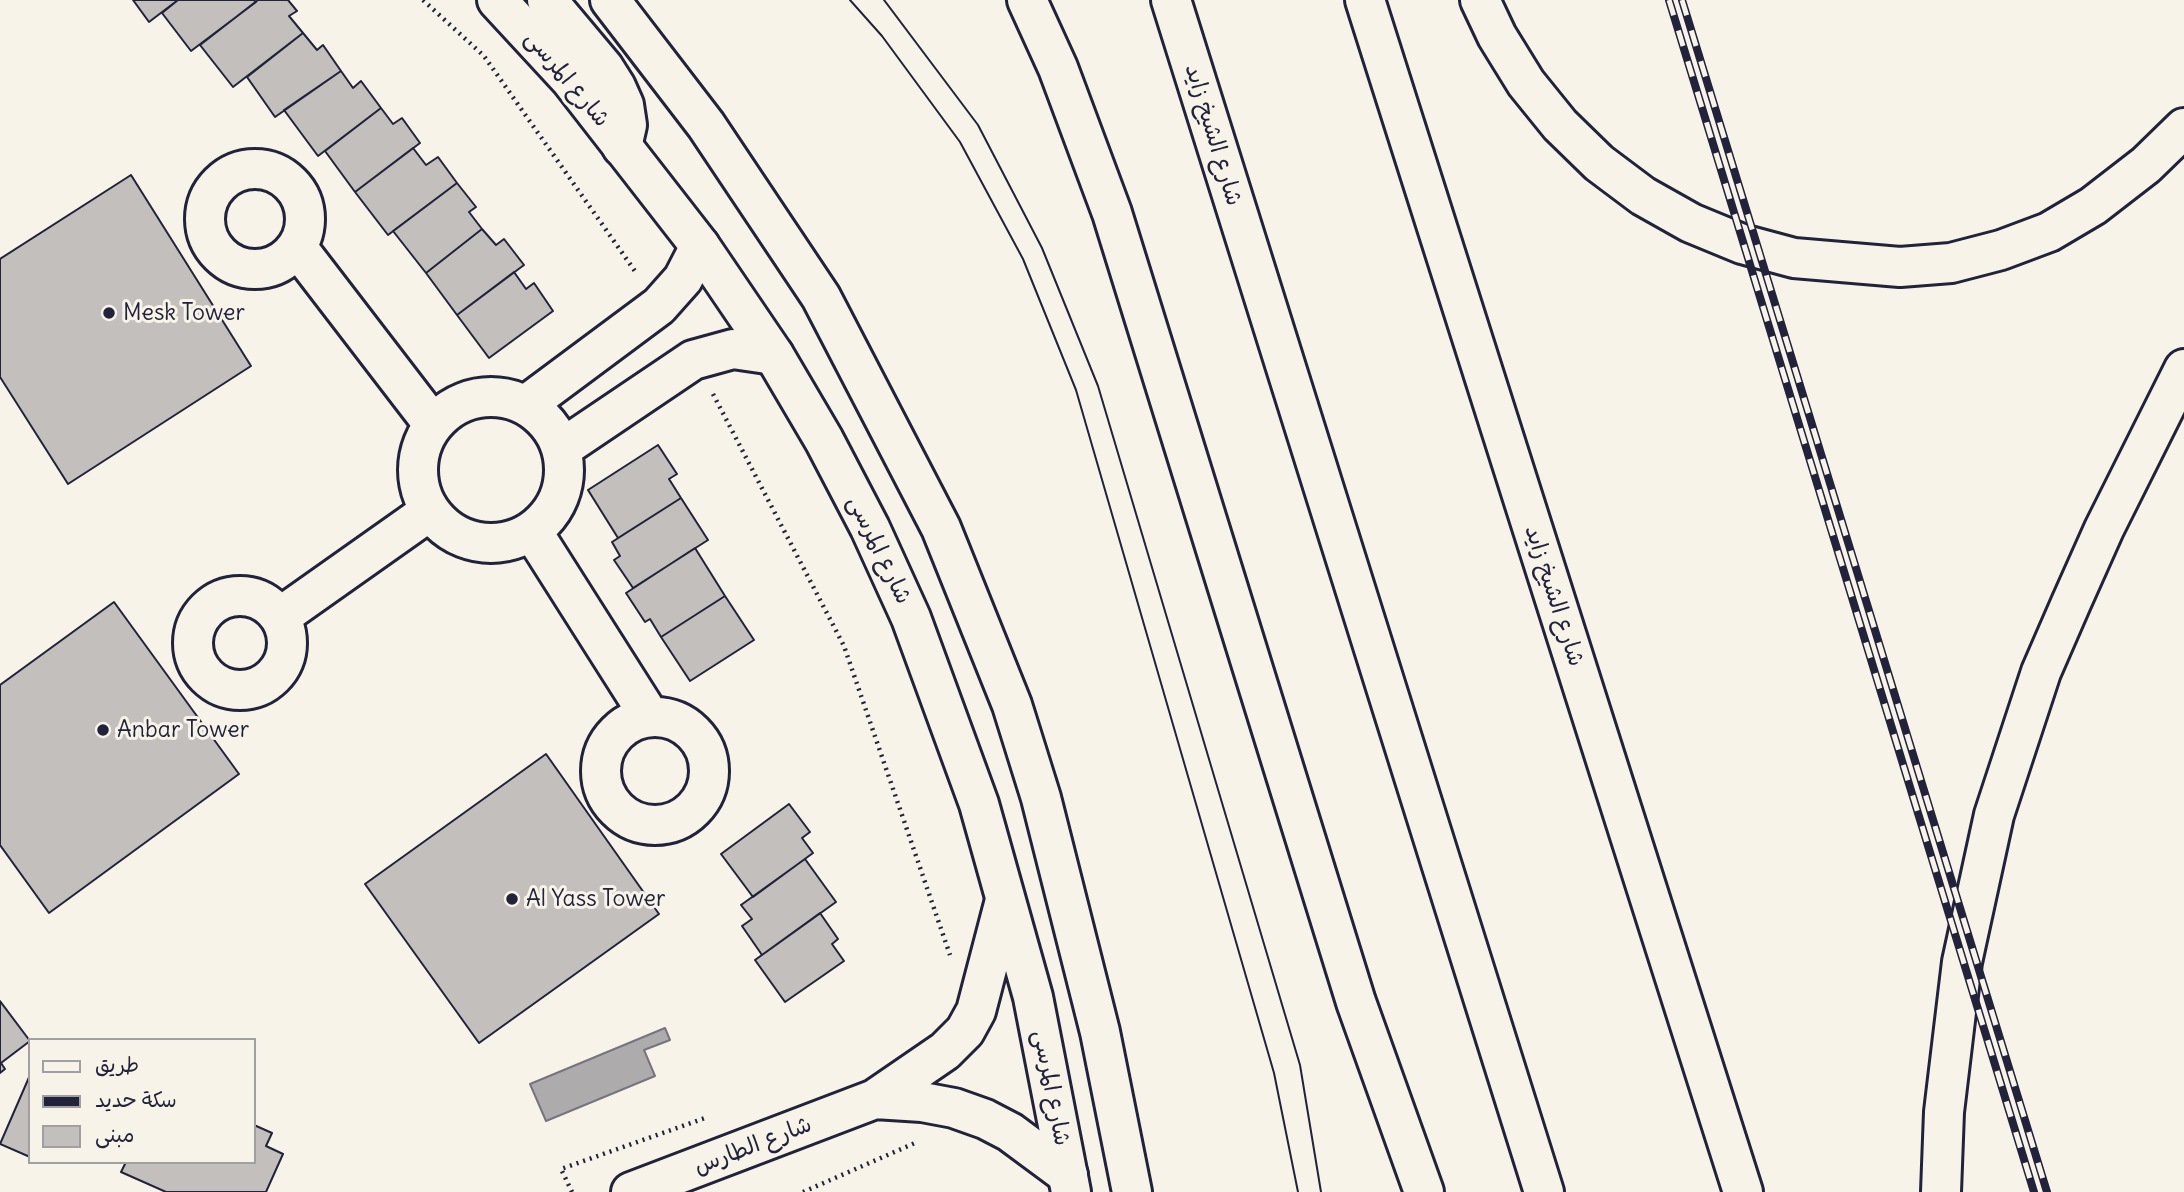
<!DOCTYPE html>
<meta charset="utf-8">
<style>
body{margin:0}
#map{position:relative;width:2184px;height:1192px;overflow:hidden;background:#f7f3e8;font-family:Delius,"Playpen Sans Arabic",sans-serif}
canvas{display:block}
.legend{position:absolute;left:28px;top:1038px;width:228px;height:126px;box-sizing:border-box;background:#f7f3e8;border:2px solid #a29fa3;margin:0;padding:9px 12px;list-style:none;font-size:21px;color:#22223b}
.legend li{display:flex;align-items:center;gap:14px;height:35px}
.legend b{width:35px;border:2px solid #a29fa3}
</style>
<div id="map">
<canvas width="2184" height="1192"></canvas>
<ul class="legend">
<li><b style="height:9px;background:#f7f3e8"></b>طريق</li>
<li><b style="height:9px;background:#22223b"></b>سكة حديد</li>
<li><b style="height:19px;background:#c2bfbd"></b>مبنى</li>
</ul>
</div>
<script>
const g = document.querySelector('canvas').getContext('2d');
g.lineJoin = 'round';
function fill(path, color) {
  g.fillStyle = color;
  g.fill(path, 'evenodd');
}
function toPath(rows) {
  const path = new Path2D();
  for (const r of rows) {
    if (r.length === 3) {
      path.moveTo(r[0] + r[2], r[1]);
      path.arc(r[0], r[1], r[2], 0, 2 * Math.PI);
      continue;
    }
    path.moveTo(r[0], r[1]);
    for (let i = 2; i < r.length; i += 2) path.lineTo(r[i], r[i + 1]);
  }
  return path;
}
function strokePath(path, color, width, dash) {
  g.strokeStyle = color;
  g.lineWidth = width;
  g.lineCap = dash ? 'butt' : 'round';
  g.setLineDash(dash || []);
  g.stroke(path);
}
function drawText(font, color, halo, rows, align = 'center') {
  g.font = font + ' Delius,"Playpen Sans Arabic",sans-serif';
  g.lineWidth = 6;
  g.setLineDash([]);
  g.textBaseline = 'middle';
  g.strokeStyle = halo;
  g.fillStyle = color;
  for (const [text, x, y, turn = 0] of rows) {
    g.save();
    g.translate(x, y);
    g.rotate((+turn || 0) * Math.PI / 180);
    g.textAlign = isNaN(turn) ? turn : align;
    if (halo) g.strokeText(text, 0, 0);
    g.fillText(text, 0, 0);
    g.restore();
  }
}
const water = toPath([
 [665,1028,670,1040,644,1050,655,1076,546,1121,530,1084,665,1028]
]);
fill(water, '#aeabad');
strokePath(water, '#76747f', 2);
const building = toPath([
 [133,0,178,0,149,22,133,0],
 [178,0,254,0,256,2,191,51,162,13,178,0],
 [258,0,288,0,297,11,289,16,303,33,233,87,200,45,258,0],
 [303,33,317,50,323,45,341,71,275,117,247,77,303,33],
 [341,71,353,88,361,81,381,108,318,156,284,110,341,71],
 [381,108,393,124,402,118,420,143,355,192,325,151,381,108],
 [413,148,426,165,438,157,457,183,388,235,355,192,413,148],
 [131,175,251,366,68,484,0,377,0,259,131,175],
 [457,183,476,207,469,212,482,229,426,273,393,231,457,183],
 [482,229,496,245,504,239,524,265,457,315,426,273,482,229],
 [514,272,526,289,534,283,553,311,489,358,457,315,514,272],
 [658,445,677,474,669,479,681,498,618,538,588,490,658,445],
 [681,498,708,540,633,588,614,560,620,556,612,542,681,498],
 [695,548,725,596,661,637,650,619,645,622,626,593,695,548],
 [725,596,754,640,690,681,661,637,725,596],
 [114,602,239,774,49,913,0,845,0,685,114,602],
 [546,754,659,914,479,1043,365,884,546,754],
 [789,804,810,832,802,838,813,853,753,897,721,854,789,804],
 [805,859,836,902,762,955,742,926,752,919,741,905,805,859],
 [820,913,838,939,832,944,844,961,785,1002,755,960,820,913],
 [0,1001,30,1041,1,1063,5,1069,0,1073,0,1001],
 [30,1075,30,1157,0,1144,30,1075],
 [254,1125,272,1133,266,1146,283,1154,266,1192,166,1192,121,1172,126,1162,254,1162,254,1125]
]);
fill(building, '#c2bfbd');
strokePath(building, '#22223b', 2);
const minor = toPath([
 [255,219,50],
 [297,247,433,424],
 [491,470,73],
 [526,405,659,306,683,279,700,246],
 [561,449,693,360,733,349,774,355],
 [532,531,650,717],
 [240,643,47],
 [280,617,430,511],
 [655,771,54],
 [875,1099,922,1102,954,1108,985,1119,1010,1132,1068,1175],
 [631,1192,875,1099,945,1051,965,1031,976,1011,1005,900]
]);
const major = toPath([
 [497,0,570,79,700,246,774,355,824,440,870,528,911,618,979,804,1033,997,1071,1192],
 [610,0,706,125,821,297,941,528,1012,705,1041,798,1100,1032,1132,1192]
]);
const highway = toPath([
 [547,0,604,68,616,87,624,105,627,125,622,147],
 [1027,0,1058,68,1112,213,1356,1002,1424,1192],
 [1171,0,1544,1192],
 [1365,0,1743,1192],
 [1480,0,1497,36,1526,83,1560,125,1599,163,1643,196,1691,223,1742,244,1794,258,1900,267,1951,263,2001,250,2049,232,2093,206,2146,165,2184,128],
 [1941,1192,1944,1112,1962,962,1994,815,2041,672,2071,603,2104,529,2184,369]
]);
strokePath(minor, '#22223b', 44);
strokePath(major, '#22223b', 44);
strokePath(highway, '#22223b', 44);
strokePath(toPath([
 [423,0,484,56,637,274],
 [713,394,844,646,950,955],
 [572,1192,561,1169,705,1118],
 [803,1192,915,1143]
]), '#22223b', 4.5, [2, 5]);
strokePath(minor, '#f7f3e8', 38);
strokePath(major, '#f7f3e8', 38);
strokePath(highway, '#f7f3e8', 38);
strokePath(toPath([
 [850,0,882,36,960,142,1023,259,1076,390,1274,1073,1298,1192],
 [884,0,978,125,1042,248,1098,386,1300,1065,1321,1192]
]), '#22223b', 2);
const rail = toPath([
 [1669,0,2034,1192],
 [1682,0,2047,1192]
]);
strokePath(rail, '#22223b', 8);
strokePath(rail, '#f7f3e8', 5, [16]);
for (const [x, y, r, color] of [
 [109,313,7,"#22223b"],
 [103,730,7,"#22223b"],
 [512,899,7,"#22223b"]
]) {
  const dot = new Path2D();
  dot.arc(x, y, r, 0, 2 * Math.PI);
  g.fillStyle = color;
  g.fill(dot);
  strokePath(dot, '#f7f3e8', 2.5);
}
drawText('23px', '#22223b', '#f7f3e8', [
 ["شارع المرسى",567,79,50],
 ["شارع الشيخ زايد",1213,135,73],
 ["شارع المرسى",879,550,64],
 ["شارع الشيخ زايد",1554,596,72],
 ["شارع المرسى",1051,1088,79],
 ["شارع الطارس",753,1146,-21]
]);
drawText('23px', '#22223b', '#f7f3e8', [
 ["Mesk Tower",123,313],
 ["Anbar Tower",117,730],
 ["Al Yass Tower",526,899]
], 'left');
</script>
